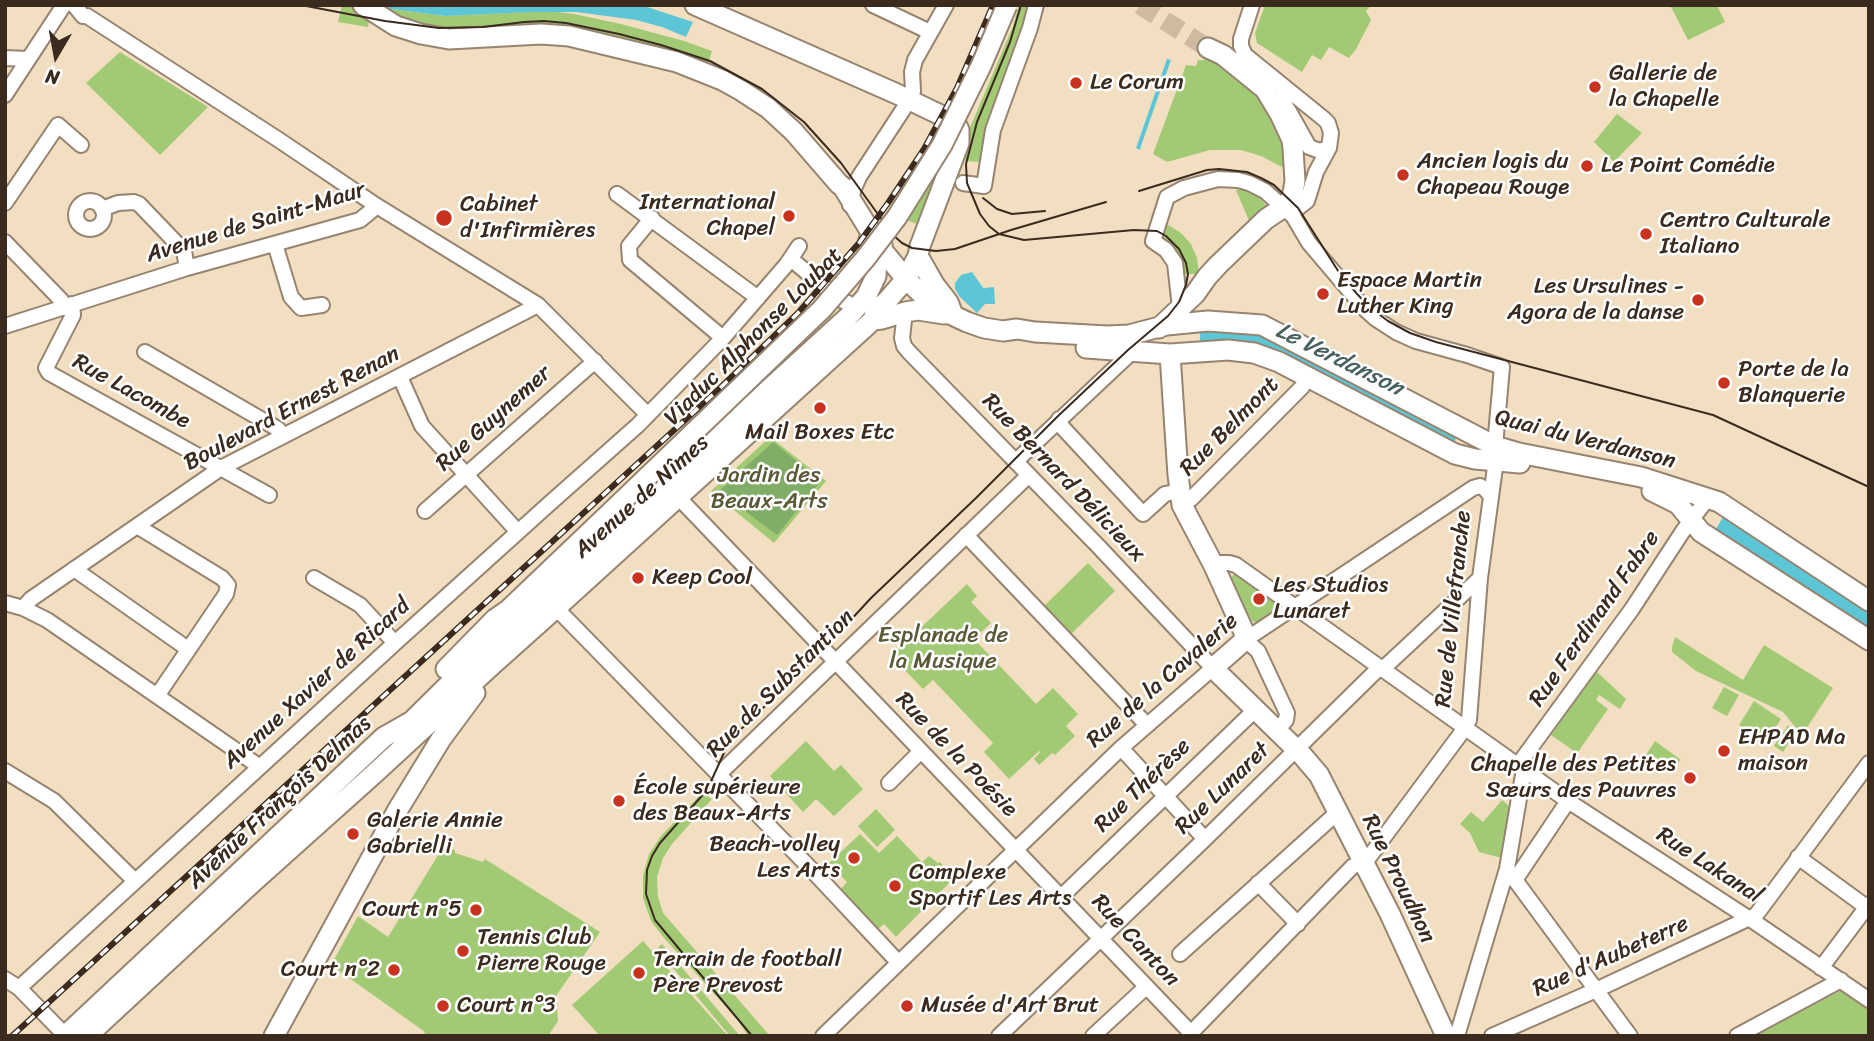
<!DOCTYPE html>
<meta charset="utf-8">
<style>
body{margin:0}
#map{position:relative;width:1874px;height:1041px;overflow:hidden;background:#f2dec1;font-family:Sriracha,sans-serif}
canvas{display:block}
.frame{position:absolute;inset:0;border:7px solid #3b2a1e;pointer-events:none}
.north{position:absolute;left:21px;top:21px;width:70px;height:70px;-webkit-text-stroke:5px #fff;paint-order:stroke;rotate:190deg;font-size:19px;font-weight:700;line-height:28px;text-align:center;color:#3b2a1e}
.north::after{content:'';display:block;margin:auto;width:24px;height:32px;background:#3b2a1e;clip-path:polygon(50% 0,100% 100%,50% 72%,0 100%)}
</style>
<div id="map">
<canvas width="1874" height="1041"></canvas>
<div class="frame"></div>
<div class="north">N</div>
</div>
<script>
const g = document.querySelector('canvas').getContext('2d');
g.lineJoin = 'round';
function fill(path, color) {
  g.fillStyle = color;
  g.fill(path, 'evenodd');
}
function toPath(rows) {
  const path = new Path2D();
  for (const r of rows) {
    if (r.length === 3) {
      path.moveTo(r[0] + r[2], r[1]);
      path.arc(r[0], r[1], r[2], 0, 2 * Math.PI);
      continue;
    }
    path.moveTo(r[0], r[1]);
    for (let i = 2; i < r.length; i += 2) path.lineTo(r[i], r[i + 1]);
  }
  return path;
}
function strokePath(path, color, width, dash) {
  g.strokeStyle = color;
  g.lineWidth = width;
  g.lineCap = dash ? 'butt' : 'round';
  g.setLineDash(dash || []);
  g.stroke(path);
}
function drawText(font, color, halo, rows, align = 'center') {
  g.font = font + ' Sriracha,sans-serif';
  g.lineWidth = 5;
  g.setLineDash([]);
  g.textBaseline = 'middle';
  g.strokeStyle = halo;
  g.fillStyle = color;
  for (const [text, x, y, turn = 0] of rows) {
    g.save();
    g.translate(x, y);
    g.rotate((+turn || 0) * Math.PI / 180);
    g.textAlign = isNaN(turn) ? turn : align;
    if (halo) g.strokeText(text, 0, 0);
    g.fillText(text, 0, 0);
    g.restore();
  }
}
fill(toPath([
 [342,5,352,5,373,21,369,21,368,27,338,22],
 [1019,5,1031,5,1012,68,984,134,982,162,965,161,969,142,969,130,1013,26],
 [1265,5,1371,5,1366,11,1371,20,1356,49,1349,58,1329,47,1321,60,1312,55,1302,72,1257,43,1255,33],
 [1670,5,1717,5,1725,22,1688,40],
 [376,7,445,16,548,11,574,14,621,24,684,41,712,51,708,64,678,53,603,33,571,27,529,24,467,31,414,27],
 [120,52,208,107,160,155,86,83],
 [1206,54,1268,103,1283,137,1286,167,1282,167,1261,156,1241,150,1210,150,1167,162,1153,154,1186,65,1196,66,1198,60,1204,60],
 [1617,114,1642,133,1614,162,1594,142],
 [949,140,920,225,909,221,900,216],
 [1242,189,1256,195,1267,206,1259,217,1250,223,1236,190],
 [1165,223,1181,233,1191,244,1197,258,1199,274,1185,274,1183,264,1177,251,1165,239,1159,236],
 [770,437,826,481,774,543,711,491],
 [1088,563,1115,591,1069,636,1042,608],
 [1237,572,1286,606,1260,624,1252,621,1230,578],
 [967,584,977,596,971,602,991,623,974,639,1036,704,1053,688,1078,714,1066,726,1075,736,1055,755,1052,753,1039,765,1034,759,1040,752,1039,751,1009,779,984,752,993,743,933,680,923,689,891,656],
 [1675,637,1743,680,1764,645,1833,688,1802,735,1783,712,1696,671,1672,652,1672,647],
 [1596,671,1626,699,1620,709,1599,695,1596,700,1608,709,1578,752,1574,751,1551,735],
 [1724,687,1739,695,1727,716,1712,708],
 [1754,701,1781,719,1766,742,1739,725],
 [1788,725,1801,741,1798,746,1790,741,1783,752,1774,746],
 [806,741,834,771,841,765,863,789,834,816,816,799,803,812,770,776],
 [1655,741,1681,760,1669,772,1644,758],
 [702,793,712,799,672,844,663,858,657,877,658,897,663,913,770,1036,748,1036,737,1019,664,938,651,921,643,898,643,876,649,854,661,836],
 [1502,800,1510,807,1502,858,1479,852,1470,833,1460,824,1471,812,1483,822],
 [876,809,895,830,877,847,858,826],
 [860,834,879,853,897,836,922,862,929,856,938,863,940,862,954,878,896,937,884,924,878,929,840,890,847,882,829,863],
 [443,847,455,850,455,853,483,862,485,859,600,932,556,996,558,1021,548,1036,423,1036,425,1032,331,965,358,916,388,937],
 [643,941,728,1036,600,1036,572,1005],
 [662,944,740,1036,730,1036,657,949],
 [1844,989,1869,1007,1869,1036,1754,1036]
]), '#a2ca75');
fill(toPath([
 [773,442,821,481,777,535,733,502,717,493]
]), '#81ae66');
fill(toPath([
 [376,5,641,5,693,22,686,37,662,27,636,20,576,12,532,12,445,16,376,7],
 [1167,59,1171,60,1142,143,1140,150,1136,148],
 [972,272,984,289,985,288,994,287,995,304,985,304,977,313,960,297,955,289,955,283,961,275],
 [1200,326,1253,329,1456,436,1454,447,1283,357,1200,347],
 [1724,513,1869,604,1869,634,1715,531,1723,517]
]), '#5cc6d7');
strokePath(toPath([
 [1140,5,1208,48]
]), '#cdbaa0', 19, [19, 10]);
const street = toPath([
 [74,5,83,16,87,16,279,140,377,206,538,305,648,415],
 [873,5,930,32],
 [1252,5,1241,39,1241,46,1245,55,1324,119,1328,123,1331,133,1329,148,1316,172,1307,201,1298,208,1284,207],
 [5,58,28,59],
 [5,95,64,5],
 [1277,97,1282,100,1290,113,1309,147,1320,151,1329,148],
 [963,183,984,186,993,130,1030,28,1036,5],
 [617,194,758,298],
 [90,215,14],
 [5,203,58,125,81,145],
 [850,205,853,191,859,177,910,99,913,91,912,72,915,60,946,5],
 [102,209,118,203,134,202,139,204,184,251,187,268],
 [652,218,629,246,630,260,723,338],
 [5,242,61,300,64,308],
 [275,244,291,297,301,308,322,305],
 [791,259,836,297,857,308],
 [72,304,73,315,46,368,49,373,269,495],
 [1180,308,1175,263,1166,250,1153,241,1167,197,1184,188,1218,179,1238,180,1249,183,1265,191,1293,216,1309,243,1365,309,1376,319,1396,332,1416,341,1467,355,1502,367,1495,446],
 [5,326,187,268,360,220,377,206],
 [145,352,278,429,283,435],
 [400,377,422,426,518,532],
 [1059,419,1059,423,1064,429,1143,514,1165,494,1180,491],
 [1016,461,1133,351],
 [678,497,1191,1033],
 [1182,505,1191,499,1302,387,1307,377],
 [425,511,595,361],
 [137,526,222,578,228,585,226,594,157,696],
 [966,535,1146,724],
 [1214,566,1221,563,1229,563,1236,565,1568,801,1756,923,1869,1000],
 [74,569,188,649],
 [314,578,360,605,395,643],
 [5,603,23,608,31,599,221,468,538,305],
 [23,608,47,620,260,767],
 [556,608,809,867,898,962],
 [1277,730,1286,720,1287,713,1258,651,1245,640,1473,488,1480,486,1485,489,1490,495],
 [1121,748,1205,839],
 [1518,765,1632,609,1683,531,1708,498],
 [5,771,54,801,135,881],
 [718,775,1029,475],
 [889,783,921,751],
 [1798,857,1869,909],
 [1364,864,1462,732,1469,720,1480,578,1496,460],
 [1507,869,1630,1036],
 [1515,880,1568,801],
 [1258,883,1298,924],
 [1062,896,1256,709],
 [1180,954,1338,812],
 [1821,968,1869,904],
 [5,979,19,988,65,1035],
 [19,988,395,643,549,504,638,425,723,338,787,264,799,246],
 [823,1036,1121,748,1213,668,1099,547,909,352,904,346,902,338,905,312],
 [999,1036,1205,839,1375,672,1387,665,1480,578],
 [1093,1036,1146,987],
 [1188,1036,1352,867,1363,861],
 [1457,1036,1507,869,1524,769],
 [1492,1036,1596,990,1756,915,1869,763],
 [1737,1036,1841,980]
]);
const secondary = toPath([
 [363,5,396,26,421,34,449,39,541,34,569,36,677,62,722,80,742,91,768,108,794,132,839,184,843,187,872,234,882,245,883,251,906,279,935,307,967,322,984,328,1003,331,1017,329,1035,332,1107,336,1129,335,1167,325,1208,321,1262,325,1495,446,1519,453,1641,477,1719,502,1869,601],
 [918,256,934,284,948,302,953,315],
 [873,320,882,319,905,312,918,310,944,314],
 [1159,328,1195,294,1207,277,1218,265,1266,219,1284,207,1290,200,1293,193,1295,181,1293,149,1292,140,1280,114,1265,89,1223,55,1208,48],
 [1086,348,1170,354,1228,350,1254,353,1279,362,1455,454,1475,459,1520,463],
 [1170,354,1178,475,1182,505,1214,566,1244,632,1245,640,1213,668,1302,755,1319,775,1390,914,1446,1036],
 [1652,491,1678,504,1701,532,1869,640],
 [446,669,495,619,508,610,617,506],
 [65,1036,384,737,412,721,498,636,848,317,866,297,876,276,877,257,869,240],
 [87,1036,252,883,375,773,491,666,556,608,873,320,876,310,886,302,906,279,918,256,920,246,959,143,959,130,955,122,897,94,695,5],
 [274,1036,397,811,441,739,475,693]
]);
strokePath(street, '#968470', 18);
strokePath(secondary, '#968470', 23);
strokePath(street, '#fff', 14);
strokePath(secondary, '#fff', 19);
strokePath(toPath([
 [301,5,385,21,439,28,483,27,524,22,544,21,566,23,619,34,661,45,710,61,762,89,804,122,841,163,893,235,902,243,912,248,936,251,955,249,1011,230,1106,202],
 [1139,191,1207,170,1219,169,1247,172,1261,178,1274,185,1298,208,1342,277,1368,306,1388,321,1410,333,1436,342,1713,415,1869,487],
 [983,198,997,209,1012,214,1045,211],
 [752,1036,655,920,646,894,647,870,652,856,660,843,707,790,729,742,737,733,824,649,871,598,976,498,1057,417,1128,350,1168,316,1179,302,1186,285,1188,274,1186,263,1179,249,1166,236,1157,231,1134,230,1024,240,999,234,989,226,980,214,967,183,966,164,977,122,1010,42,1021,5]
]), '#3b2a1e', 2);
const rail = toPath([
 [12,1036,719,389,797,314,859,243,888,203,924,149,957,88,993,5]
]);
strokePath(rail, '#3b2a1e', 6);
strokePath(rail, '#fff', 3.5, [10]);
const secondaryBridge = toPath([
 [617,506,822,309,865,259,897,217,942,145,981,66,1007,5]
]);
strokePath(secondaryBridge, '#968470', 23, []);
strokePath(secondaryBridge, '#fff', 19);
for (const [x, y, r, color] of [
 [1076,83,7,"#c8321e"],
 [1595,87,7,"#c8321e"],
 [1587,166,7,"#c8321e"],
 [1403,175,7,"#c8321e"],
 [789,216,7,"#c8321e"],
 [444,218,9,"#c8321e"],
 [1646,234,7,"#c8321e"],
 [1323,294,7,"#c8321e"],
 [1698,300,7,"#c8321e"],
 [1724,383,7,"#c8321e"],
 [820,408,7,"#c8321e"],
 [638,578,7,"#c8321e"],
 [1259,599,7,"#c8321e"],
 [1724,751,7,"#c8321e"],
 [1690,778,7,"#c8321e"],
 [619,801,7,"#c8321e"],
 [353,834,7,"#c8321e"],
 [854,858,7,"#c8321e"],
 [895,886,7,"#c8321e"],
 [476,910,7,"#c8321e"],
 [463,951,7,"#c8321e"],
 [394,970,7,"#c8321e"],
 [639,973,7,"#c8321e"],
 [443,1006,7,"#c8321e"],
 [907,1006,7,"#c8321e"]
]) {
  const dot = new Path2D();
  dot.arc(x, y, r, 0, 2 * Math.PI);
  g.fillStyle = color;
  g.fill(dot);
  strokePath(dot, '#fff', 2.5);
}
drawText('23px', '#3b2a1e', '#fff', [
 ["Gallerie de",1609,74],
 ["la Chapelle",1609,100],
 ["Le Corum",1090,83],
 ["Ancien logis du",1417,162],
 ["Chapeau Rouge",1417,188],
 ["Le Point Comédie",1601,166],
 ["International",775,203,"right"],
 ["Chapel",775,229,"right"],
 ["Cabinet",460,205],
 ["d'Infirmières",460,231],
 ["Centro Culturale",1660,221],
 ["Italiano",1660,247],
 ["Espace Martin",1337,281],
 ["Luther King",1337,307],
 ["Les Ursulines -",1684,287,"right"],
 ["Agora de la danse",1684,313,"right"],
 ["Porte de la",1738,370],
 ["Blanquerie",1738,396],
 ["Mail Boxes Etc",820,433,"center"],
 ["Keep Cool",652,578],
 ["Les Studios",1273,586],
 ["Lunaret",1273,612],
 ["EHPAD Ma",1738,738],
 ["maison",1738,764],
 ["Chapelle des Petites",1676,765,"right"],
 ["Sœurs des Pauvres",1676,791,"right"],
 ["École supérieure",633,788],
 ["des Beaux-Arts",633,814],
 ["Galerie Annie",367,821],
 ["Gabrielli",367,847],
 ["Beach-volley",840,845,"right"],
 ["Les Arts",840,871,"right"],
 ["Complexe",909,873],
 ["Sportif Les Arts",909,899],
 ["Court n°5",462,910,"right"],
 ["Tennis Club",477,938],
 ["Pierre Rouge",477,964],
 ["Terrain de football",653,960],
 ["Père Prevost",653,986],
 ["Court n°2",380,970,"right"],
 ["Court n°3",457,1006],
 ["Musée d'Art Brut",921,1006]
], 'left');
drawText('23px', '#3b2a1e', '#fff', [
 ["Avenue de Saint-Maur",256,223,-17],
 ["Viaduc Alphonse Loubat",754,337,-45],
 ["Rue Lacombe",131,392,29],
 ["Boulevard Ernest Renan",292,409,-28],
 ["Rue Guynemer",494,419,-42],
 ["Rue Belmont",1230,427,-45],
 ["Quai du Verdanson",1585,440,14],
 ["Rue Bernard Délicieux",1063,478,46],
 ["Avenue de Nîmes",642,497,-42],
 ["Rue de Villefranche",1454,609,-84],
 ["Rue Ferdinand Fabre",1595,619,-55],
 ["Rue de la Cavalerie",1163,681,-41],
 ["Avenue Xavier de Ricard",317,684,-42],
 ["Rue de Substantion",781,684,-45],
 ["Rue de la Poésie",956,755,46],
 ["Rue Thérèse",1143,786,-44],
 ["Rue Lunaret",1223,789,-44],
 ["Avenue François Delmas",280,803,-43],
 ["Rue Lakanal",1709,866,33],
 ["Rue Proudhon",1398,879,64],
 ["Rue Canton",1135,941,47],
 ["Rue d'Aubeterre",1611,957,-24]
]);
drawText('23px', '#5a5a38', '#fff', [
 ["Jardin des",769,476],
 ["Beaux-Arts",769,502],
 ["Esplanade de",943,636],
 ["la Musique",943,662]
]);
drawText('italic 24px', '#47615f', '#fff', [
 ["Le Verdanson",1339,360,26]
]);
</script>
